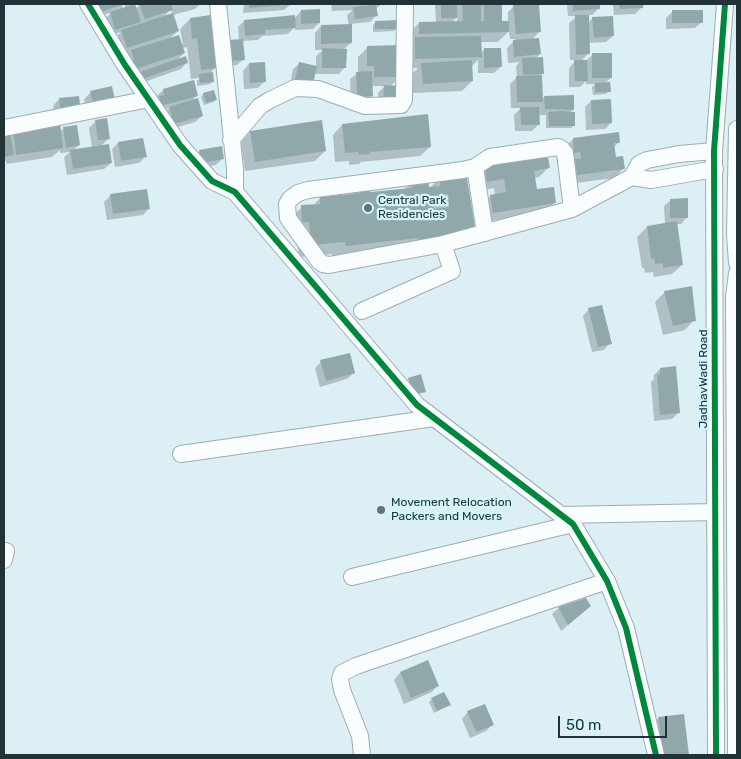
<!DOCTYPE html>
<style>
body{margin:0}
#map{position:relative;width:741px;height:759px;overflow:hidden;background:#dceff4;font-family:Rubik,sans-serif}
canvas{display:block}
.frame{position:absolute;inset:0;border:5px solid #213337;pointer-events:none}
.scale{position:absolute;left:558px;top:716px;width:109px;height:22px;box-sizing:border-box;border:2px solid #213337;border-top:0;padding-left:6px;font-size:15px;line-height:18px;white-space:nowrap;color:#213337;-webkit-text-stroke:4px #d2f5fe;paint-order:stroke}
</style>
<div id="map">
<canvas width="741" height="759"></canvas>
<div class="frame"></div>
<div class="scale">50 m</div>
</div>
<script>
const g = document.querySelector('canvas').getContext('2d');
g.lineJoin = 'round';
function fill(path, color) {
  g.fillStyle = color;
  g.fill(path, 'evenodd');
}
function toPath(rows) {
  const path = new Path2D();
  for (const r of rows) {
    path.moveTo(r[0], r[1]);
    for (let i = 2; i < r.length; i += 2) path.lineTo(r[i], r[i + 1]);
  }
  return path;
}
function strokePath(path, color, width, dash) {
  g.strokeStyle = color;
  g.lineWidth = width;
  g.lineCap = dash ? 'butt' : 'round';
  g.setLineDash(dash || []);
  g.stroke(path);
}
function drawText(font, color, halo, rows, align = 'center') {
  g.font = font + ' Rubik,sans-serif';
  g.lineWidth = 4.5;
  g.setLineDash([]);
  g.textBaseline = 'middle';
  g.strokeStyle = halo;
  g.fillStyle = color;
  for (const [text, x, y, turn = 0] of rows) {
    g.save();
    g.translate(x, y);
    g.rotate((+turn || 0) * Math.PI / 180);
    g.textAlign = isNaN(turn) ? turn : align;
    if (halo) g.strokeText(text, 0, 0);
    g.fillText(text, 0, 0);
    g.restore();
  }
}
fill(toPath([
 [90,4,122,4,124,11,127,11,124,4,138,4,134,5,135,9,141,4,200,4,195,9,173,15,178,31,169,39,183,44,180,29,190,19,216,67,209,74,213,81,210,84,197,86,197,80,199,80,199,78,191,79,187,47,182,48,184,53,176,61,187,62,181,69,130,87,136,74,123,79,121,73,122,60,129,53,117,57,112,41,121,32,109,36,104,20,112,12,95,18],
 [171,9,173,15,163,18],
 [244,4,291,4,284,10,243,13],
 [331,4,381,4,376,9,376,16,370,22,350,24,351,43,345,48,345,67,339,74,314,74,290,86,293,69,300,63,316,67,316,56,323,50,315,50,315,33,321,26,349,26,347,15,353,10,332,11],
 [435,4,501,4,501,20,499,22,508,22,508,12,514,6,538,4,540,31,532,40,540,54,535,59,542,74,541,75,542,100,544,97,573,109,570,113,574,125,571,128,546,128,546,115,538,115,539,124,532,131,515,131,514,115,521,108,511,108,510,84,517,77,516,66,520,62,508,63,507,48,516,39,510,39,509,31,498,42,480,42,481,53,484,50,501,66,494,73,478,73,478,60,471,67,472,81,462,91,413,93,412,74,418,68,406,68,409,33,419,23,436,23],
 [457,17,457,23,451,23],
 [567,4,598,4,599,8,592,15,587,15,588,23,593,18,613,36,606,42,588,43,588,54,581,61,587,60,593,54,611,78,605,83,609,91,606,94,593,95,592,87,595,84,586,84,586,81,580,87,569,87,569,68,576,60,570,60,569,23,577,16,568,16],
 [613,4,641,4,642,7,635,14,614,15],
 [301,11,319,23,313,29,295,30,295,27,288,34,262,36,258,40,242,41,244,59,237,65,223,67,239,40,238,27,244,21,294,19],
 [673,11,702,22,695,28,666,29,666,18],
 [376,22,397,28,394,31,373,32,373,25],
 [368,47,400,76,390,87,378,109,378,93,385,86,372,86,372,96,366,102,351,103,350,79,358,73,358,57],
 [249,64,265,81,258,88,244,89,243,71],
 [111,88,86,109,84,99,91,92],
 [163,90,197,95,191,102,202,116,195,122,168,130,163,114,170,108,155,112,157,96],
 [203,94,216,99,213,102,204,105,201,97],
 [59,99,80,112,55,121,53,106],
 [591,101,611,123,605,129,586,130,585,107],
 [96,121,109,138,101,146,111,163,104,169,67,175,64,157,70,152,60,153,60,150,52,157,7,164,6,161,4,161,4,134,13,131,60,132,63,129,79,145,73,151,92,148,89,128],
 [342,125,430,147,420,156,361,162,359,164,349,165,349,161,335,162,333,135],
 [250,132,325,151,315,161,245,171,241,142],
 [573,139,619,142,614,147,615,158,623,169,614,178,568,184,563,149],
 [118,143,145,157,139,163,115,167,112,149],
 [200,151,223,158,216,165,196,169,193,158],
 [484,165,548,168,539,177,534,178,536,191,555,202,545,212,484,222,481,206,491,196,495,195,494,188,477,191],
 [439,178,474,234,333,258,332,254,299,257,296,234,290,235,289,220,302,207,313,206,320,198,352,195,360,187,369,194,403,190,412,182,430,188],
 [111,195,149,208,143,215,107,220,104,202],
 [671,200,687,217,681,224,676,224,682,265,672,274,654,277,653,272,645,273,644,268,642,268,637,237,647,227,665,224,664,206],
 [665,292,694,320,685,330,663,335,655,302],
 [589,309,610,343,604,350,592,352,583,316],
 [321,362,354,373,347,379,320,387,315,368],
 [660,369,678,413,672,419,654,421,651,382,654,379,654,375],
 [559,608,583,612,561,631,552,614],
 [428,662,438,685,432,692,404,704,394,680,400,673],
 [432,699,449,705,434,713,429,702],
 [468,712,492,725,486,731,470,738,462,719],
 [682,715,687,755,652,755,649,728,658,719]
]), '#0003');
fill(toPath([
 [98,4,121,4,121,5,101,12],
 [135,4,141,22,115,30,110,12],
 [139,4,171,4,173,10,145,19],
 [249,4,283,4,283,5,249,8],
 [441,4,457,4,457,18,441,18],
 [462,4,481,4,481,21,484,21,484,4,502,4,502,21,509,21,509,32,419,34,419,22,463,21],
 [513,4,539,4,541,32,516,34],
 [573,4,600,4,600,9,573,11],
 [619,4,643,4,643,8,620,9],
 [376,5,378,16,355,19,353,7],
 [320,9,320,23,301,24,301,10],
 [672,10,703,10,703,23,672,23],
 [173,13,179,31,127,48,121,30],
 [210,15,217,68,201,70,197,38,192,39,190,18],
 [295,15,296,28,265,30,265,34,245,36,244,20],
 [575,15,589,15,590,54,576,55],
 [613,16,614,36,594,38,592,17],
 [398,20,398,29,375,29,375,21],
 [352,24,352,43,321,44,321,25],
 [179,35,185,53,132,70,130,62,134,60,131,50],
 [481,36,482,57,415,59,415,37],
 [539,38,541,54,514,57,513,40],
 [243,39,245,60,229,61,227,40],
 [401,45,401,77,374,77,374,66,367,66,367,46],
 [322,48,347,49,346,68,322,68],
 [484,48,501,48,502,67,484,68],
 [592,53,612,53,612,78,592,78],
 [186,56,188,63,137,81,134,74],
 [543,57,544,74,523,75,522,58],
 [472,60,473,81,423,84,421,63],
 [574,60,587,60,588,81,575,81],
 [265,62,266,82,250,83,249,63],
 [299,62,317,66,313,84,295,80],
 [372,71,373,96,357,97,356,72],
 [213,72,214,82,200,83,199,74],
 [542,75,543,102,517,102,516,76],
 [194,80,198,96,161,106,159,96,164,95,163,89],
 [610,82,611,92,595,92,595,83],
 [384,85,401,86,400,103,383,103],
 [112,86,116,106,93,103,90,91],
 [214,90,217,100,206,103,203,93],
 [574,95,574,110,545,109,544,96],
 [79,96,81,113,61,115,59,98],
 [198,98,203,116,174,124,169,107],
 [611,99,612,123,592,124,591,100],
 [520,107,539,107,540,125,521,125],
 [560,111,575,112,575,126,549,126,548,112],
 [428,114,431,147,370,152,370,154,359,155,358,152,345,153,342,124],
 [107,118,110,139,98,140,95,120],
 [322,120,326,151,255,162,250,131],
 [60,123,63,148,16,155,13,130],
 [77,125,80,145,66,148,63,127],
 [10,131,14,155,4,157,4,132],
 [619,132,620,143,614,143,616,157,623,156,625,169,577,175,575,159,581,159,580,152,574,153,573,138],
 [143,138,147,157,121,161,118,142],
 [109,144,112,163,73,169,70,150],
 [222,146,224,159,202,163,199,150],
 [547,153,550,168,534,171,537,189,554,187,556,203,493,213,490,195,506,192,504,179,487,182,484,163],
 [466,172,475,227,419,242,418,238,346,246,345,242,311,245,309,222,302,222,301,205,320,204,320,197,360,193,359,186,370,185,370,192,412,188,412,180,428,179,429,187,440,186,439,177],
 [448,194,449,207,434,209,431,196],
 [147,189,150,209,113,214,110,194],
 [688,198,688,218,670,218,670,199],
 [677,221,683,265,663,268,663,263,655,264,654,258,651,259,647,226],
 [692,286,696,321,673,326,664,291],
 [602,305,612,344,598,347,588,308],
 [350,353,355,373,326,381,320,360],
 [676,366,680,413,660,415,657,375,660,374,660,368],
 [421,374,426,392,413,395,408,378],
 [586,598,591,606,568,625,558,607],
 [428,660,439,686,411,698,400,672],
 [444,692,451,705,437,711,431,698],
 [485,704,494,725,476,732,467,711],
 [684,714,689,755,663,755,658,717]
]), '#91a8aa');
const minor = toPath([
 [88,4,125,65,180,145,212,181,235,192,417,405,573,524,607,581,626,628,656,755],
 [218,4,235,169,235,192],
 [4,128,149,99],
 [737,129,735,234,737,263],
 [231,140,260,106,270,100,295,88,318,89,365,106,401,105,404,100,405,4],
 [475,167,485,233],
 [632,177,651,180,715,169],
 [443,244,329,265,323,264,319,261,288,218,287,204,290,199,298,193,308,190,463,170,475,167,490,157,558,147,562,149,565,153,572,209],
 [362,311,452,271,443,244,572,209,632,177,639,164,647,160,679,154,714,151],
 [181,454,434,418],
 [561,515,715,512],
 [4,560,6,551],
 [352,577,573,524],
 [362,755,360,736,342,690,340,679,342,673,356,666,607,581],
 [716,755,714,151,725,4],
 [736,755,734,297,737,273]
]);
strokePath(minor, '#9dadb1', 18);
strokePath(minor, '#fafdfd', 16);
strokePath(toPath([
 [88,4,125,65,180,145,212,181,235,192,417,405,573,524,607,581,626,628,656,755],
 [716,755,714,151,725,4]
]), '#00873e', 6);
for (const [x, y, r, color] of [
 [368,208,5,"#627579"],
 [381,510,5,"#627579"]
]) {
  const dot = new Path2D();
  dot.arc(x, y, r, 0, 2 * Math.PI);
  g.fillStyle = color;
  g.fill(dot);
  strokePath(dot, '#d2f5fe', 2);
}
drawText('12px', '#213337', '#d2f5fe', [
 ["Central Park",378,201],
 ["Residencies",378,215],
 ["Movement Relocation",391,503],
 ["Packers and Movers",391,517]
], 'left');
drawText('12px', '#213337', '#d2f5fe', [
 ["JadhavWadi Road",704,379,-90]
]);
</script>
